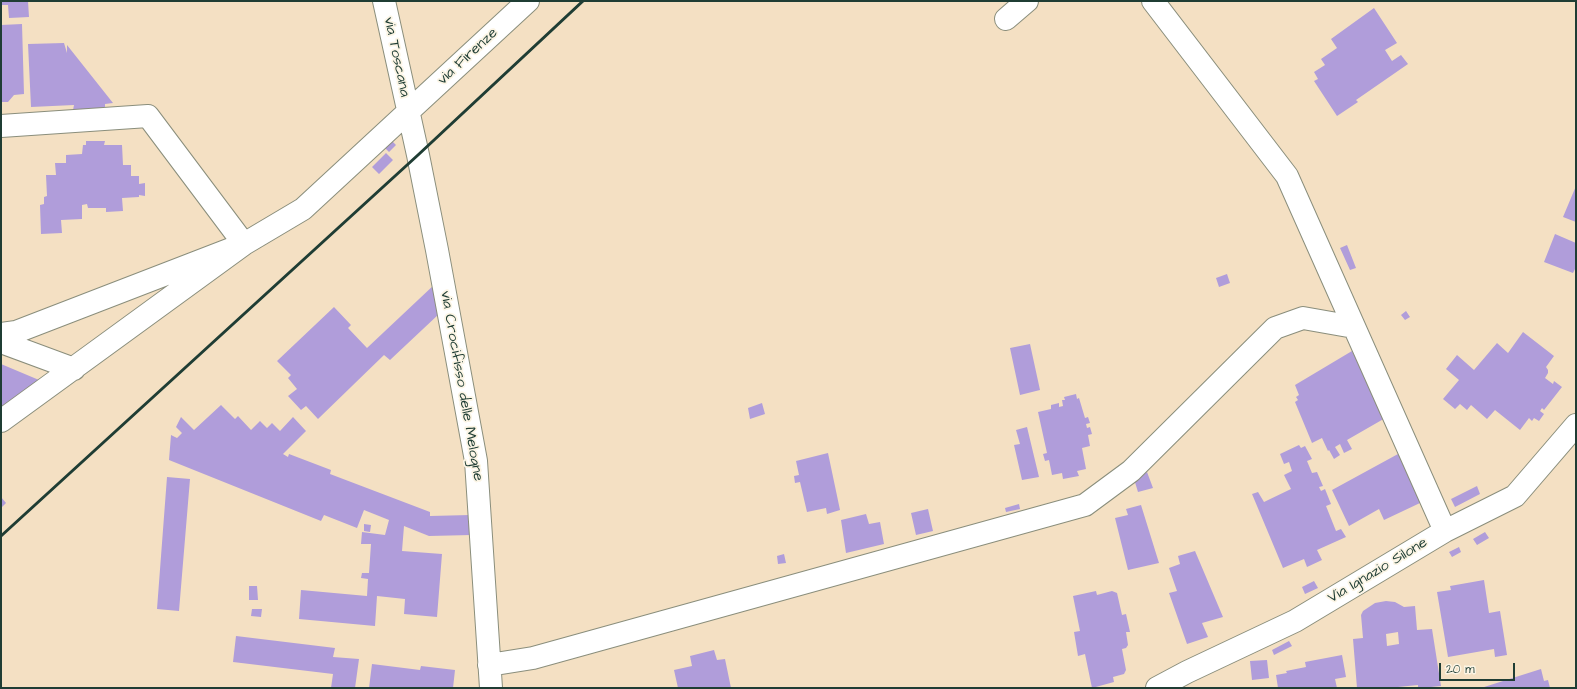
<!DOCTYPE html>
<style>
body{margin:0}
#map{position:relative;width:1577px;height:689px;overflow:hidden;background:#f4e0c3;font-family:"Architects Daughter",sans-serif}
canvas{display:block}
.frame{position:absolute;inset:0;border:2px solid #1f3d34;pointer-events:none}
.scale{position:absolute;left:1439px;top:663px;width:76px;height:18px;box-sizing:border-box;border:2px solid #1f3d34;border-top:0;padding-left:5px;font-size:12px;line-height:14px;white-space:nowrap;color:#1f3d34;-webkit-text-stroke:3px #fcf5e5;paint-order:stroke}
</style>
<div id="map">
<canvas width="1577" height="689"></canvas>
<div class="frame"></div>
<div class="scale">20 m</div>
</div>
<script>
const g = document.querySelector('canvas').getContext('2d');
g.lineJoin = 'round';
function fill(path, color) {
  g.fillStyle = color;
  g.fill(path, 'evenodd');
}
function toPath(rows) {
  const path = new Path2D();
  for (const r of rows) {
    path.moveTo(r[0], r[1]);
    for (let i = 2; i < r.length; i += 2) path.lineTo(r[i], r[i + 1]);
  }
  return path;
}
function strokePath(path, color, width, dash) {
  g.strokeStyle = color;
  g.lineWidth = width;
  g.lineCap = dash ? 'butt' : 'round';
  g.setLineDash(dash || []);
  g.stroke(path);
}
function drawText(font, color, halo, rows, align = 'center') {
  g.font = font + ' "Architects Daughter",sans-serif';
  g.lineWidth = 3.5;
  g.setLineDash([]);
  g.textBaseline = 'middle';
  g.strokeStyle = halo;
  g.fillStyle = color;
  for (const [text, x, y, turn = 0] of rows) {
    g.save();
    g.translate(x, y);
    g.rotate((+turn || 0) * Math.PI / 180);
    g.textAlign = isNaN(turn) ? turn : align;
    if (halo) g.strokeText(text, 0, 0);
    g.fillText(text, 0, 0);
    g.restore();
  }
}
fill(toPath([
 [1,1,28,1,29,17,9,18,8,5,1,5],
 [1374,8,1397,43,1385,50,1392,61,1401,55,1408,64,1356,100,1358,102,1337,116,1314,81,1318,79,1314,72,1325,65,1321,59,1337,48,1331,39],
 [22,24,24,94,14,95,8,102,1,102,1,25],
 [64,43,67,53,67,45,113,103,105,104,105,108,73,110,74,105,31,107,28,44],
 [86,141,105,141,104,145,122,145,123,165,131,165,131,176,139,176,139,184,145,183,145,196,139,195,139,197,122,198,123,211,106,212,106,208,88,208,87,204,82,205,82,219,61,220,62,233,41,234,40,205,44,204,44,197,47,196,46,175,56,175,55,163,66,163,66,155,82,154,83,145,86,145],
 [392,141,396,145,389,152,385,148],
 [386,153,393,160,379,174,372,167],
 [1576,186,1576,222,1563,217],
 [1555,234,1576,243,1575,259,1576,260,1576,267,1573,273,1544,262],
 [1347,245,1356,268,1350,270,1340,248],
 [1227,274,1230,283,1219,287,1216,278],
 [435,284,439,314,390,360,384,355,318,419,306,406,301,410,288,396,297,389,288,378,291,375,277,361,334,307,351,325,348,328,367,348],
 [1406,311,1410,317,1405,320,1401,315],
 [1523,332,1554,356,1546,367,1548,370,1548,373,1545,378,1553,384,1554,381,1562,387,1544,410,1542,408,1540,411,1544,414,1539,421,1534,418,1532,421,1529,418,1520,430,1495,410,1487,419,1471,405,1467,410,1460,404,1455,409,1443,399,1459,380,1446,369,1457,355,1474,370,1497,343,1508,353],
 [1030,344,1040,390,1020,395,1010,348],
 [1352,351,1379,407,1387,417,1347,440,1352,449,1344,453,1340,444,1335,447,1340,455,1334,459,1329,450,1328,451,1322,438,1312,443,1295,402,1298,400,1296,397,1299,395,1295,385],
 [1,364,39,380,1,412],
 [1076,394,1077,399,1079,398,1085,418,1088,417,1090,423,1086,424,1087,428,1090,427,1092,434,1088,435,1090,446,1082,448,1086,469,1077,471,1079,476,1063,479,1062,473,1052,475,1049,460,1045,461,1043,454,1047,453,1038,412,1051,409,1051,405,1059,403,1059,407,1063,406,1062,400,1065,400,1064,397],
 [762,403,765,414,750,419,748,408],
 [221,405,235,419,238,416,251,430,260,421,267,428,272,423,280,431,293,417,306,431,283,454,288,457,289,454,331,470,330,474,430,512,430,516,470,515,471,535,429,536,404,526,402,551,442,554,437,617,404,614,405,599,377,596,375,626,299,619,301,590,367,596,368,579,361,578,362,573,369,573,371,544,361,544,362,532,385,535,389,520,364,510,357,528,324,515,321,521,169,460,171,435,177,438,182,433,176,427,181,417,194,430],
 [1027,427,1039,477,1022,480,1014,445,1020,444,1016,430],
 [1299,445,1301,448,1305,446,1312,459,1307,461,1312,473,1317,472,1323,486,1319,487,1321,491,1325,489,1331,504,1326,506,1336,531,1341,529,1346,537,1317,550,1322,560,1307,567,1304,559,1283,568,1252,494,1258,492,1264,502,1291,489,1284,475,1292,471,1289,462,1284,464,1280,454],
 [828,453,840,510,827,514,826,508,807,512,800,482,795,483,794,476,799,475,796,461],
 [1398,454,1400,457,1402,455,1416,485,1413,487,1420,503,1384,520,1379,509,1349,526,1332,490],
 [1147,472,1153,488,1138,492,1134,479],
 [167,477,190,479,179,611,157,609],
 [1477,486,1480,494,1455,507,1451,499],
 [1,497,6,503,1,508],
 [1019,504,1020,509,1006,512,1005,508],
 [1141,505,1159,563,1128,570,1115,518,1128,515,1126,509],
 [928,509,933,531,916,535,911,513],
 [866,514,869,524,880,522,884,544,846,553,841,520],
 [364,524,371,525,370,532,364,531],
 [1485,532,1489,538,1477,545,1473,539],
 [1459,547,1461,552,1452,557,1449,552],
 [1195,551,1223,617,1202,623,1208,637,1187,644,1169,593,1177,591,1169,568,1180,564,1178,556],
 [784,554,786,563,778,564,777,556],
 [1484,580,1489,613,1500,611,1507,655,1495,657,1494,649,1448,657,1437,592,1451,590,1450,586],
 [1314,581,1318,588,1305,594,1302,587],
 [249,586,257,586,258,600,249,600],
 [1096,591,1097,595,1112,591,1117,593,1122,615,1126,614,1130,632,1126,632,1128,645,1126,648,1122,649,1126,670,1124,674,1113,677,1114,682,1092,688,1085,654,1078,656,1074,632,1080,631,1073,596],
 [1386,601,1395,602,1404,607,1415,606,1417,630,1432,629,1441,686,1421,688,1418,688,1418,685,1388,688,1357,688,1353,639,1363,638,1361,615,1363,611,1375,603],
 [1398,632,1399,644,1387,646,1386,634],
 [252,609,262,609,261,617,251,616],
 [236,636,335,648,333,657,359,659,355,688,331,688,333,674,233,662],
 [1289,641,1292,646,1274,655,1272,650],
 [714,650,717,660,725,659,731,688,678,688,674,670,692,666,690,656],
 [1342,655,1346,677,1335,679,1337,688,1278,688,1276,675,1287,673,1286,671,1306,667,1305,662],
 [1267,660,1269,678,1252,680,1250,661],
 [372,664,420,670,421,666,455,670,453,688,369,688],
 [1541,669,1544,681,1548,680,1550,688,1481,688]
]), '#b09dda');
const minor = toPath([
 [384,1,418,155,437,250,476,461,491,688],
 [1153,1,1287,176,1445,531],
 [1006,19,1027,1],
 [1,126,148,116,244,244,1,421],
 [1,334,16,332,244,244,303,209,528,1],
 [1,342,74,369],
 [489,665,533,658,1085,505,1131,471,1275,328,1303,318,1354,327],
 [1157,688,1187,672,1295,621,1445,531,1515,496,1576,425]
]);
strokePath(minor, '#8a8e7c', 24);
strokePath(minor, '#fff', 22);
strokePath(toPath([
 [1,536,418,155,583,1]
]), '#1f3d34', 3);
drawText('15px', '#1f3d34', '#fcf5e5', [
 ["via Toscana",396,57,78],
 ["via Firenze",468,57,-43],
 ["via Crocifisso delle Melogne",461,386,80],
 ["Via Ignazio Silone",1378,571,-31]
]);
</script>
